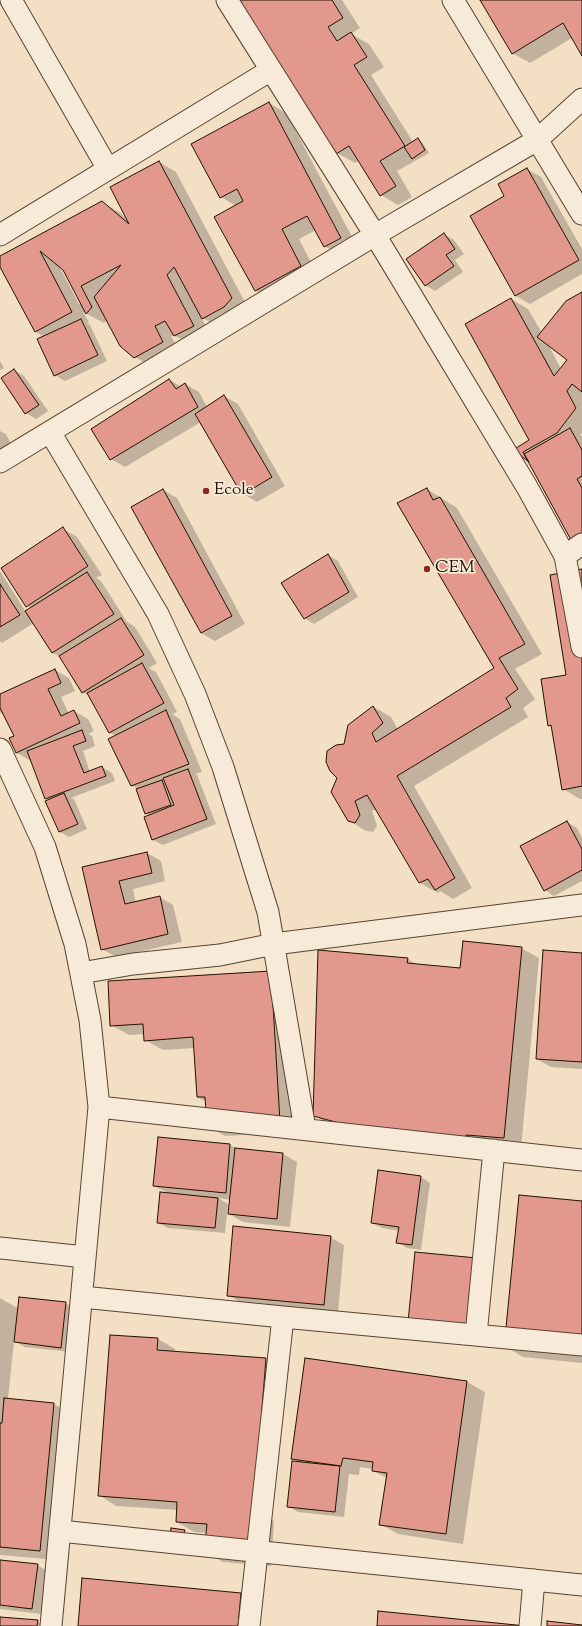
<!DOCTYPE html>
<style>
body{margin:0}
canvas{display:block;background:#f2dfc4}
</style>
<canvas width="582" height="1626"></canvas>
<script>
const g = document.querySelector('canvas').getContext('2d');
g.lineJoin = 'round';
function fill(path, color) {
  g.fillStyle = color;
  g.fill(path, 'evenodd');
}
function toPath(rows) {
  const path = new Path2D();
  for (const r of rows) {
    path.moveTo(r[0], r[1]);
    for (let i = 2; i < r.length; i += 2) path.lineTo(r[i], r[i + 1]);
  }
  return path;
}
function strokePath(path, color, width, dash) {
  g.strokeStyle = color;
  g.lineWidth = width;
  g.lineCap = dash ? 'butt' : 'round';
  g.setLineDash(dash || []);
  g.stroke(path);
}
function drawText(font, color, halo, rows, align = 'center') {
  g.font = font + ' "Sorts Mill Goudy",serif';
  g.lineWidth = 3.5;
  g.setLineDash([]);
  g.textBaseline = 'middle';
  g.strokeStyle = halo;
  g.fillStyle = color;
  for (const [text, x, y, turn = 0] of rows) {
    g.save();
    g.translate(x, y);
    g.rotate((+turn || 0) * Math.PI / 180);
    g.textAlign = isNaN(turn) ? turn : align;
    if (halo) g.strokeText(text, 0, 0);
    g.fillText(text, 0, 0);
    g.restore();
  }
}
fill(toPath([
 [240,0,342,0,360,28,351,34,369,44,384,67,371,75,413,142,418,139,422,142,429,153,397,171,412,197,398,205,381,195,359,161,355,163,337,153],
 [481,0,582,0,582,54,572,38,530,63,512,53],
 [269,103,286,113,358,248,342,256,324,246,316,230,299,239,318,276,273,301,255,290,236,206,221,197],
 [159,162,176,172,248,308,220,328,201,317,211,336,192,346,174,335,171,336,180,352,152,367,135,357,107,320,104,323,83,312,89,322,87,323,90,325,107,361,65,381,55,375,44,337,36,332,0,264,0,257,101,202,119,212,128,220],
 [59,266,63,270,81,303,79,304],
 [527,169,541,177,582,249,582,274,530,304,516,296,471,216,505,197],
 [444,234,454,240,464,254,455,260,463,272,435,291,425,285],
 [582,293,582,433,580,435,582,436,582,545,529,461,515,450,531,441,511,299,528,309,542,333],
 [548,344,568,360,561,369],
 [0,361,4,368,0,370],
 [14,370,24,376,48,411,36,419,26,413,3,378],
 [170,380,181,387,185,384,199,392,207,407,224,396,238,404,285,486,257,502,243,494,201,422,125,467,111,459],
 [0,431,6,434,15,451,0,460],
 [427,489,457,508,542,654,515,669,535,699,523,708,528,717,414,786,472,888,453,899,440,891,438,893,420,883,376,809,372,811,377,826,373,832,366,831,348,820,338,777,345,745,374,707,391,717,398,730,495,669],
 [163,490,177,498,245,624,215,641,201,633],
 [63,529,77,537,102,575,96,578,101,581,127,622,135,627,157,663,149,668,156,672,177,712,172,714,180,719,202,772,195,774,197,775,216,824,163,845,153,840,145,818,150,816,146,813,137,788,132,786,116,736,110,733,90,696,82,692,61,658,53,653,34,623,2,643,0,641,0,571,26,612,32,608,27,606],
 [328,555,338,561,358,597,314,624,304,618],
 [582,570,582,799,580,799,563,789,553,727,549,725,567,676],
 [55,670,69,678,75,691,61,697,69,714,74,711,88,719,94,731,88,734,92,736,95,746,83,751,90,772,102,767,112,773,115,781,71,798,74,799,87,829,69,837,60,832,50,800,46,798,31,761,17,753,10,738,15,736,5,715,0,712,0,696],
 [567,822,577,828,582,838,582,881,554,896,545,890],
 [147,853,161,861,165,881,133,889,136,903,159,897,173,905,182,942,116,957,102,949,83,868],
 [521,948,539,958,521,1148,332,1126,314,1115,408,959,417,965,461,969],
 [582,954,582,1069,551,1067,537,1059],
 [271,972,297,1132,225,1136,208,1126,207,1102,197,1097,194,1048,163,1050,145,1040,145,1034,129,1035,111,1025],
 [159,1138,230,1145,237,1149,283,1154,297,1162,290,1227,243,1222,229,1214,231,1200,218,1198,228,1204,225,1233,168,1228,158,1223,170,1194,154,1186],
 [421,1177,430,1183,421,1250,407,1248,397,1242,399,1231,382,1228,372,1223],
 [582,1202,582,1363,523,1357,506,1347],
 [330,1237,344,1245,338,1313,242,1303,228,1295],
 [0,1298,19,1309,65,1303,75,1308,70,1352,25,1347,14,1341,8,1399,54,1404,71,1414,57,1560,0,1555],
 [158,1339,175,1349,175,1352,265,1359,283,1369,271,1519,274,1521,271,1566,223,1562,205,1552,207,1533,194,1532,177,1522,178,1510,116,1506,99,1495],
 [306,1359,467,1382,485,1392,463,1544,398,1534,380,1524,387,1478,373,1471,373,1469,360,1467,359,1475,349,1474,344,1517,298,1512,288,1506,300,1463,292,1458],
 [0,1561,37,1565,47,1571,41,1614,0,1609],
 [83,1580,241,1594,258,1604,256,1626,79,1626],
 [0,1618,37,1621,45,1626,0,1626]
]), '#0003');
const building = toPath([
 [239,0,332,0,343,18,328,27,337,41,351,32,367,57,354,65,405,146,380,161,396,186,380,196,349,146,336,154,239,0],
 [480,0,582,0,582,56,563,23,512,54,480,0],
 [269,102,341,238,324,247,307,216,282,229,301,266,255,291,214,217,243,201,237,189,220,198,191,144,269,102],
 [418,138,425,150,412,159,404,147,418,138],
 [159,161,232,298,224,307,202,319,174,267,167,275,194,326,174,336,165,321,155,326,163,342,134,358,120,346,94,297,121,265,81,286,92,307,86,314,63,270,40,251,72,312,35,332,0,267,0,256,102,201,129,224,110,187,159,161],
 [527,168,579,260,515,296,470,216,504,196,498,184,527,168],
 [444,233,455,249,446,255,454,266,425,286,406,259,444,233],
 [582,292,582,392,572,384,567,391,576,408,557,433,523,452,529,462,513,450,529,440,465,324,511,298,554,376,567,360,537,337,566,301,582,292],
 [81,319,98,355,54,376,37,339,81,319],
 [14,369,39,405,25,414,1,378,14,369],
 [169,379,176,389,185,383,198,407,110,460,91,429,169,379],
 [224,395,272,477,242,495,195,414,224,395],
 [570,428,582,450,582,476,577,479,582,488,582,535,571,540,524,454,570,428],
 [427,488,433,500,440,497,525,644,499,658,518,689,506,698,511,707,397,776,455,878,435,890,428,879,419,883,367,795,355,801,360,815,355,823,348,821,331,792,337,778,330,771,326,762,327,751,336,745,344,744,348,725,373,706,383,723,372,733,376,742,494,668,397,503,427,488],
 [163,489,232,616,201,633,131,507,163,489],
 [63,527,88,566,26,607,1,568,63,527],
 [328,554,349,592,304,619,281,583,328,554],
 [582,569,582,786,562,790,551,725,548,726,541,679,566,675,550,575,582,569],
 [87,572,114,614,52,653,25,611,87,572],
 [0,584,20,615,0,627,0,584],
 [121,618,144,655,82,693,59,656,121,618],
 [142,663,164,703,109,733,87,693,142,663],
 [55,669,61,683,48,689,61,716,74,710,80,723,16,753,9,738,14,736,0,708,0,694,55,669],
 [166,710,189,764,131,786,108,739,166,710],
 [82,730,86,741,73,746,84,773,102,766,106,776,45,799,27,751,82,730],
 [188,769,207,819,152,840,144,817,174,805,163,778,188,769],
 [162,780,171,805,145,814,136,789,162,780],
 [64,793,78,824,59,832,45,801,64,793],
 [567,821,582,849,582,870,544,891,520,846,567,821],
 [147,852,152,873,119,881,125,904,160,896,168,934,101,950,82,867,147,852],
 [463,941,522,947,504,1138,466,1135,465,1143,369,1131,313,1116,318,950,408,958,407,963,460,968,463,941],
 [543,950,582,953,582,1062,536,1059,543,950],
 [271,971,280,1122,207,1127,205,1097,197,1097,193,1037,144,1041,143,1024,110,1026,108,981,271,971],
 [158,1137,230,1144,226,1193,153,1186,158,1137],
 [235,1148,283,1153,277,1219,228,1214,235,1148],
 [378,1170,421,1176,412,1245,396,1243,399,1227,371,1223,378,1170],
 [160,1192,218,1198,215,1228,157,1223,160,1192],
 [519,1195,582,1201,582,1355,504,1348,519,1195],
 [233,1226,331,1236,324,1305,227,1296,233,1226],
 [415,1252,477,1258,468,1338,407,1332,415,1252],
 [19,1297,66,1302,61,1348,14,1342,19,1297],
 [110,1335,158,1338,157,1350,266,1358,254,1510,254,1557,204,1553,207,1524,176,1522,177,1502,98,1496,110,1335],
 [305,1358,467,1381,446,1534,379,1525,387,1473,372,1471,373,1462,343,1458,341,1466,291,1459,305,1358],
 [4,1398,54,1403,40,1551,0,1547,0,1423,2,1423,4,1398],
 [292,1461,340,1466,335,1512,287,1507,292,1461],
 [171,1528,185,1530,182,1547,169,1545,171,1528],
 [0,1560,38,1564,32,1609,0,1605,0,1560],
 [82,1578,241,1593,238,1626,78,1626,82,1578],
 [378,1611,526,1626,377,1626,378,1611],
 [0,1617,38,1620,37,1626,0,1626,0,1617],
 [547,1621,582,1625,582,1626,547,1626,547,1621]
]);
fill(building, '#e2988d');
strokePath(building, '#231101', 1);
const street = toPath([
 [11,0,108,169],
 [227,0,375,235,527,487,565,556],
 [453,0,582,214],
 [0,235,271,70],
 [50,432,158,614,195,694,223,767,268,912,305,1129],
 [0,462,375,235,537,140,582,99],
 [582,544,565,556,582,647],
 [0,749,45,847,75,944,90,1020,99,1107,51,1626],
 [81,973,133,964,220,955,274,944,582,905],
 [99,1107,582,1160],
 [0,1248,85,1257],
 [82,1297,283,1317,582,1345],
 [476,1335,494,1150],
 [60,1531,582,1585],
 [249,1626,283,1317],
 [530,1626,534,1580]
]);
strokePath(street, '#574432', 23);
strokePath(street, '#f7ead9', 21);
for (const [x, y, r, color] of [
 [206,491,4,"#8f2418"],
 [427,569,4,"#8f2418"]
]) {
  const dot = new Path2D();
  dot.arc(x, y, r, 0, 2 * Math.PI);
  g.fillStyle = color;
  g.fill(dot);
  strokePath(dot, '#f7ead9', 1.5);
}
drawText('17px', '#231101', '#f7ead9', [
 ["Ecole",214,491],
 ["CEM",435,569]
], 'left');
</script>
